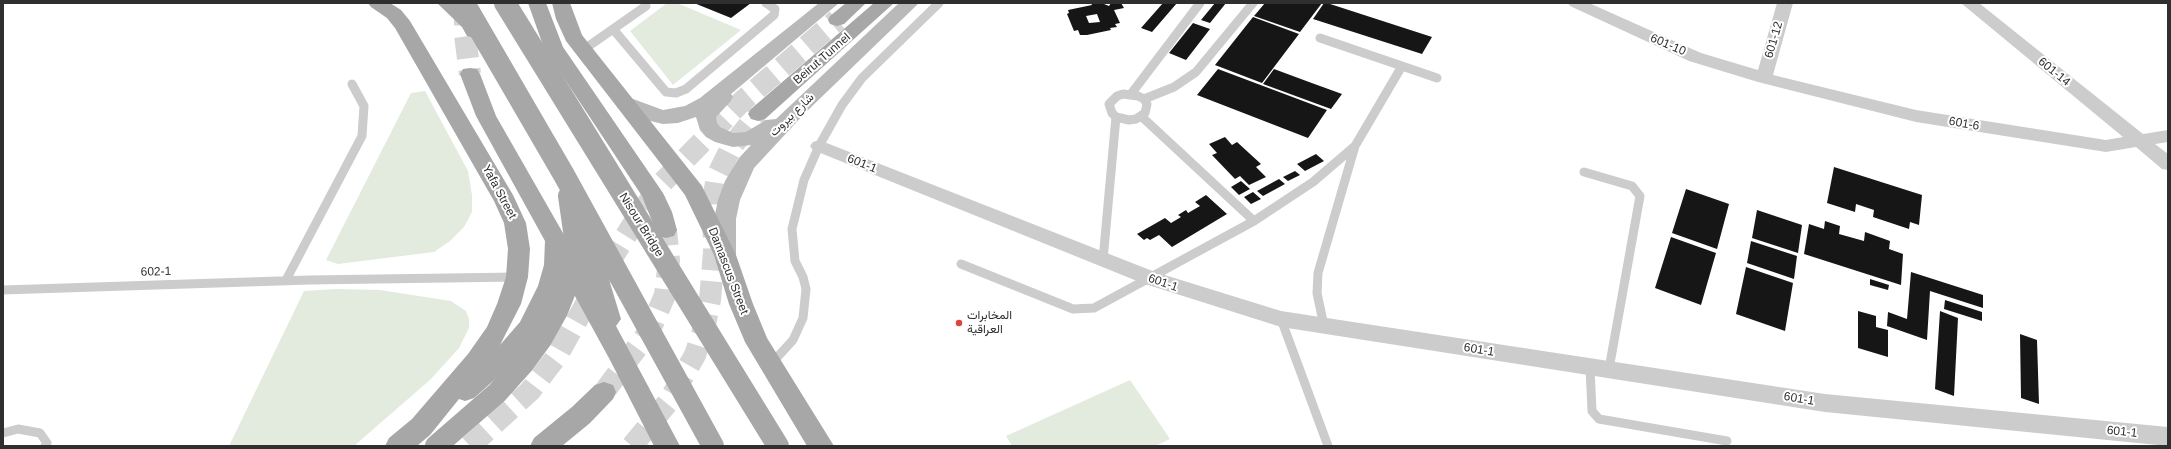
<!DOCTYPE html>
<meta charset="utf-8">
<style>
body{margin:0}
#map{position:relative;width:2171px;height:449px;overflow:hidden;background:#fff;font-family:Helvetica,sans-serif}
canvas{display:block}
.frame{position:absolute;inset:0;border:4px solid #2f2f2f;pointer-events:none}
</style>
<div id="map">
<canvas width="2171" height="449"></canvas>
<div class="frame"></div>
</div>
<script>
const g = document.querySelector('canvas').getContext('2d');
g.lineJoin = 'round';
function fill(path, color) {
  g.fillStyle = color;
  g.fill(path, 'evenodd');
}
function toPath(rows) {
  const path = new Path2D();
  for (const r of rows) {
    path.moveTo(r[0], r[1]);
    for (let i = 2; i < r.length; i += 2) path.lineTo(r[i], r[i + 1]);
  }
  return path;
}
function strokePath(path, color, width, dash) {
  g.strokeStyle = color;
  g.lineWidth = width;
  g.lineCap = dash ? 'butt' : 'round';
  g.setLineDash(dash || []);
  g.stroke(path);
}
function drawText(font, color, halo, rows, align = 'center') {
  g.font = font + ' Helvetica,Vazirmatn,sans-serif';
  g.lineWidth = 4;
  g.setLineDash([]);
  g.textBaseline = 'middle';
  g.strokeStyle = halo;
  g.fillStyle = color;
  for (const [text, x, y, turn = 0] of rows) {
    g.save();
    g.translate(x, y);
    g.rotate((+turn || 0) * Math.PI / 180);
    g.textAlign = isNaN(turn) ? turn : align;
    if (halo) g.strokeText(text, 0, 0);
    g.fillText(text, 0, 0);
    g.restore();
  }
}
fill(toPath([
 [667,3,677,3,741,30,673,85,630,31],
 [425,91,468,171,472,195,472,212,464,227,450,241,434,252,338,264,326,260,411,93],
 [335,289,380,290,451,301,466,311,469,319,469,328,459,348,431,379,354,446,229,446,304,291],
 [1130,380,1170,439,1155,446,1012,446,1006,436]
]), '#e3ebde');
fill(toPath([
 [694,3,751,3,731,18],
 [1091,3,1105,3,1104,4,1109,6,1111,3,1121,3,1124,8,1114,10,1120,23,1115,24,1117,27,1110,28,1111,30,1087,35,1080,35,1078,30,1074,31,1067,14,1069,13,1068,10,1092,5],
 [1097,14,1100,22,1089,23,1086,16],
 [1163,3,1177,3,1152,32,1141,28],
 [1215,3,1226,3,1210,23,1201,20],
 [1265,3,1322,3,1300,32,1254,16],
 [1324,3,1327,3,1432,37,1422,54,1313,19],
 [1253,17,1299,34,1262,83,1215,65],
 [1193,23,1210,29,1186,60,1169,53],
 [1218,69,1327,110,1308,138,1197,95],
 [1274,69,1309,82,1342,94,1331,109,1263,84],
 [1225,137,1232,145,1237,142,1261,164,1256,167,1266,177,1249,185,1240,176,1235,179,1212,155,1217,153,1209,144],
 [1316,154,1324,161,1305,171,1297,164],
 [1834,167,1922,195,1919,225,1910,222,1909,229,1873,217,1874,210,1856,204,1855,212,1827,203],
 [1295,171,1300,175,1288,181,1283,177],
 [1279,179,1285,184,1263,196,1257,191],
 [1241,181,1250,189,1239,195,1231,187],
 [1686,189,1729,204,1717,249,1672,233],
 [1253,192,1261,199,1251,204,1244,197],
 [1206,195,1227,214,1172,247,1159,235,1150,240,1147,238,1144,240,1137,234,1165,218,1171,223,1181,217,1178,215,1186,210,1188,213,1200,206,1195,202],
 [1757,210,1802,225,1798,253,1752,238],
 [1825,221,1840,226,1839,234,1864,241,1865,232,1890,241,1889,249,1903,254,1901,285,1804,254,1809,224,1824,229],
 [1671,237,1716,253,1701,305,1655,288],
 [1751,241,1797,256,1794,279,1747,263],
 [1746,267,1793,283,1785,331,1736,314],
 [1911,272,1983,295,1983,308,1930,291,1927,340,1887,326,1888,312,1907,319],
 [1870,279,1889,285,1888,290,1870,285],
 [1945,300,1982,312,1982,321,1944,309],
 [1858,311,1876,316,1876,327,1888,330,1888,357,1858,348],
 [1940,311,1958,318,1954,396,1935,389],
 [2020,334,2037,340,2039,404,2021,398]
]), '#161616');
strokePath(toPath([
 [468,4,465,13,465,35,470,74],
 [604,392,650,330,665,295,669,260,666,230],
 [470,446,530,391,557,356,607,266,637,218,663,182,738,105,837,20],
 [632,446,669,401,695,355,705,325,710,300,714,252,713,202,717,176,732,146,758,114]
]), '#d5d5d5', 22, [22, 11]);
strokePath(toPath([
 [613,29,666,92,676,93,686,89,774,15,775,9,766,3],
 [1320,38,1437,78],
 [583,50,646,6],
 [1123,94,1138,96,1144,99,1147,104,1145,113,1136,119,1129,120,1116,117,1112,113,1109,104,1117,96,1123,94],
 [1131,94,1200,3],
 [1144,99,1174,87,1196,72,1253,3],
 [1141,116,1254,221],
 [1584,172,1632,186,1640,196,1609,369],
 [1103,260,1116,117],
 [961,264,1073,309,1094,308,1254,221,1313,182,1355,146,1402,66],
 [286,280,362,136,364,106,352,84],
 [3,290,309,280,517,277],
 [1281,319,1328,446],
 [1324,326,1317,293,1318,273,1355,146],
 [771,364,793,340,803,318,806,289,803,277,795,261,792,229,804,180,819,146,842,105,862,78,939,3],
 [1590,367,1592,411,1599,419,1727,441],
 [3,433,18,429,40,433,47,443,45,446]
]), '#ccc', 9);
fill(toPath([
 [1568,3,1589,3,1701,53,1758,70,1777,3,1793,3,1773,75,1916,110,2106,140,2123,137,1961,3,1979,3,2143,134,2168,130,2168,142,2155,144,2168,154,2168,170,2162,169,2136,147,2106,152,1916,122,1758,82,1689,61,1570,6,1568,3],
 [819,140,1155,272,1281,311,1825,394,2168,427,2168,446,1825,412,1281,327,1142,283,813,150,810,146,813,142,819,140]
]), '#ccc');
fill(toPath([
 [819,3,839,3,731,94,733,97,730,102,716,117,717,123,720,127,733,133,746,132,766,120,776,119,899,3,919,3,805,113,754,168,740,200,736,219,736,255,733,261,725,264,717,261,714,255,714,219,718,200,725,181,739,158,751,145,733,147,715,142,706,137,700,130,696,117,678,123,663,124,642,119,618,108,615,103,618,98,625,96,663,110,685,106,700,98,819,3]
]), '#b9b9b9');
fill(toPath([
 [368,3,390,3,401,10,410,21,513,195,526,223,530,249,528,277,521,304,500,345,520,322,538,286,544,265,545,241,476,116,460,74,463,69,470,68,477,69,480,74,496,116,583,268,562,217,565,211,573,209,581,211,584,217,604,263,621,319,616,326,680,446,654,446,610,360,564,276,549,314,536,336,519,358,474,398,465,401,459,399,430,435,417,446,385,446,389,438,412,419,468,354,487,327,497,304,506,277,508,249,504,223,494,201,395,28,387,18,371,7,368,3],
 [437,3,457,3,477,20,483,32,481,36,474,38,467,36,462,27,437,3],
 [528,3,546,3,563,47,663,193,672,212,677,230,674,236,666,238,658,236,642,196,544,48,528,3],
 [552,3,570,3,582,35,702,186,736,255,753,304,767,338,834,446,807,446,745,342,729,304,714,255,685,195,566,41,556,19,552,3],
 [846,3,866,3,844,24,837,26,830,24,828,20,830,16,846,3],
 [874,3,894,3,765,119,758,121,751,119,748,114,751,109,874,3],
 [604,382,613,385,616,392,613,399,590,423,562,446,530,446,534,438,572,407,595,385,604,382]
]), '#a7a7a7');
strokePath(toPath([
 [464,3,564,175,713,446],
 [505,3,778,446],
 [436,446,497,393,523,364,542,338,557,311,567,286,573,261,575,238,569,196]
]), '#a7a7a7', 22);
for (const [x, y, r, color] of [
 [959,323,4,"#db453c"]
]) {
  const dot = new Path2D();
  dot.arc(x, y, r, 0, 2 * Math.PI);
  g.fillStyle = color;
  g.fill(dot);
  strokePath(dot, '#fff', 1.5);
}
drawText('12px', '#2f2f2f', '#fff', [
 ["601-12",1774,40,-74],
 ["601-10",1668,45,23],
 ["Beirut Tunnel",822,59,-41],
 ["601-14",2054,72,39],
 ["شارع بيروت",792,115,-44],
 ["601-6",1964,124,10],
 ["601-1",862,164,22],
 ["Yafa Street",499,192,62],
 ["Nisour Bridge",641,225,58],
 ["Damascus Street",728,271,69],
 ["602-1",156,272,-2],
 ["601-1",1163,283,19],
 ["601-1",1479,350,9],
 ["601-1",1799,399,9],
 ["601-1",2122,432,6]
]);
drawText('12px', '#2f2f2f', '#fff', [
 ["المخابرات",967,316],
 ["العراقية",967,330]
], 'left');
</script>
